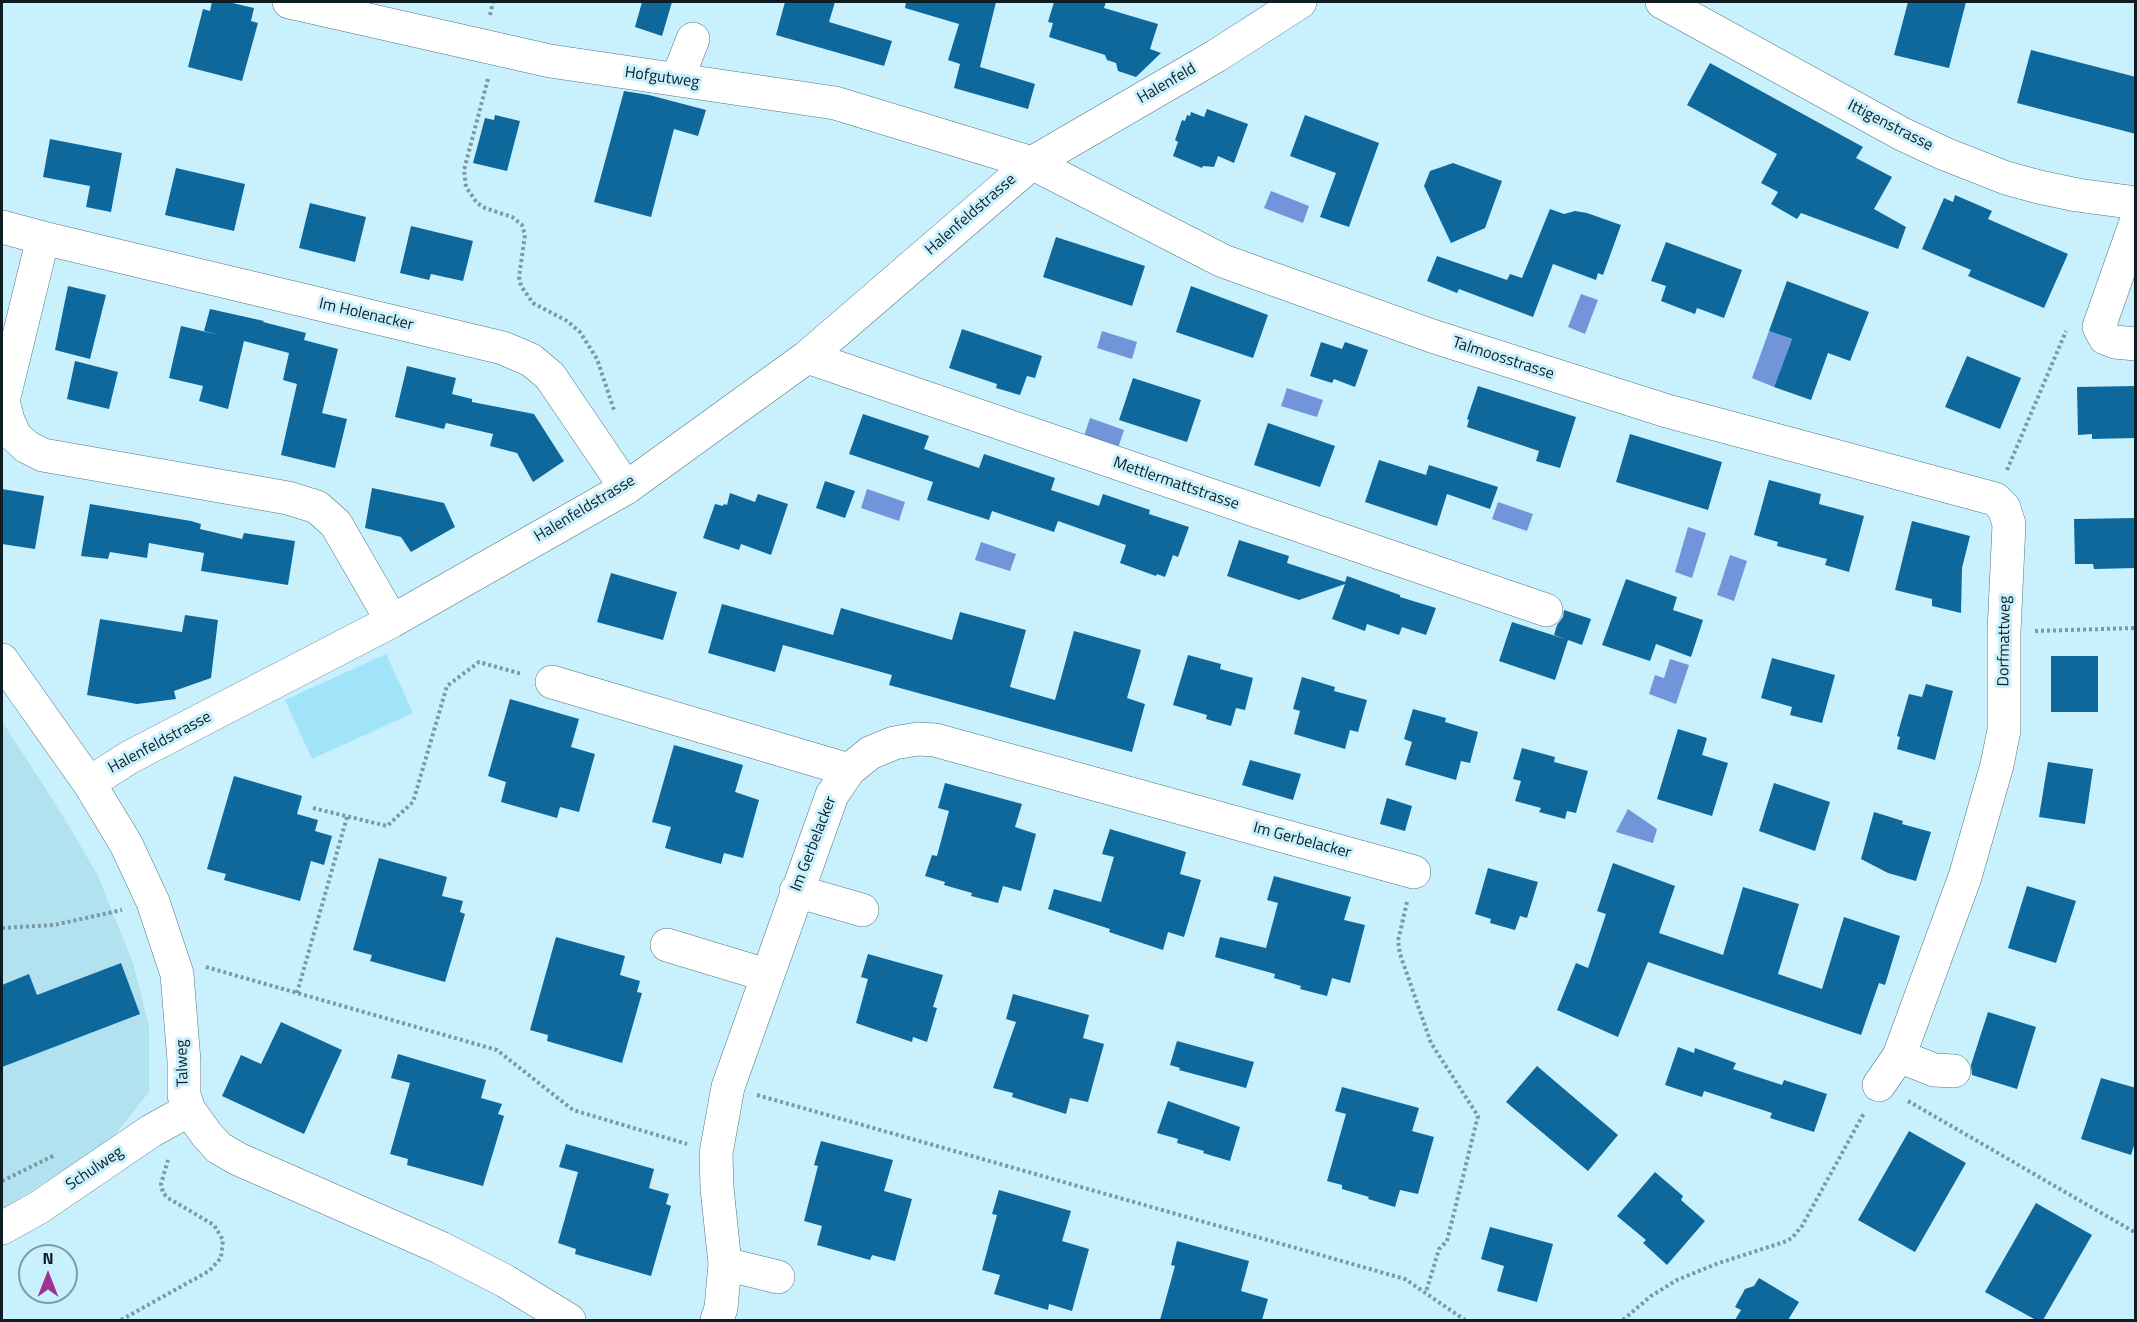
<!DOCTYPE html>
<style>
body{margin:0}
#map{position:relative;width:2137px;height:1322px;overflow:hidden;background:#c9f0fd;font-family:"Titillium Web",sans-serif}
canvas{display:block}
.frame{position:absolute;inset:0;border:3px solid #0e1d22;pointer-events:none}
.north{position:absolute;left:18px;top:1244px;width:60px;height:60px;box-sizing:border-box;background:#c9f0fd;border:2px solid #7e9ca5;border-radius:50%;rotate:0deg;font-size:16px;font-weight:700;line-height:24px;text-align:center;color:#0e1d22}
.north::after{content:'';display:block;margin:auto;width:21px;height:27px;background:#a03495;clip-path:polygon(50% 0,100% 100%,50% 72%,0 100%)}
</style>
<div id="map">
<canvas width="2137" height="1322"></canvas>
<div class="frame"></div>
<div class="north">N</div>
</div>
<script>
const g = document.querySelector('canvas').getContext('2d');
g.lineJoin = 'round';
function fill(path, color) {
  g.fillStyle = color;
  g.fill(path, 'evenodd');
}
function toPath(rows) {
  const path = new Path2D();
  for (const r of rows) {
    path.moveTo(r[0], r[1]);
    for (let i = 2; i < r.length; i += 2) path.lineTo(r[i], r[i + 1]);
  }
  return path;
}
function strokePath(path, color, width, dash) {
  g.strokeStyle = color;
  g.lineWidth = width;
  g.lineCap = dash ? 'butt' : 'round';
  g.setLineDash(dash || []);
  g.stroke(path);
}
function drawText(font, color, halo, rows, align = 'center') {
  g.font = font + ' "Titillium Web",sans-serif';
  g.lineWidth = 6;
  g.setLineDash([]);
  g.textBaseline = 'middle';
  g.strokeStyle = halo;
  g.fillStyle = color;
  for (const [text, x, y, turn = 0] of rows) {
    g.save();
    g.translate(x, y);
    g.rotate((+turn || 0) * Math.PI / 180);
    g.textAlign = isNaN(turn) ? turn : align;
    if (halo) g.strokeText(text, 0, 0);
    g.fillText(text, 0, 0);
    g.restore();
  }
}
fill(toPath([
 [2,721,65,819,98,876,133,963,149,1027,149,1092,114,1136,67,1168,2,1209]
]), '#b2e2f0');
fill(toPath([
 [386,654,413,713,312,759,285,700]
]), '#a1e3f8');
fill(toPath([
 [1271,191,1309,206,1303,223,1264,208],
 [1581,294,1598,300,1585,334,1568,327],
 [1102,331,1137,342,1132,359,1097,348],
 [1769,331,1792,339,1774,387,1752,378],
 [1287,388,1323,400,1317,417,1281,406],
 [1090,418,1124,430,1118,448,1084,436],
 [867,489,905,502,899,521,861,508],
 [1498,502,1533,514,1527,531,1492,519],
 [1688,527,1706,533,1692,578,1675,572],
 [981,542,1016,554,1010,571,975,560],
 [1730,555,1747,561,1734,601,1717,595],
 [1670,659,1689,665,1676,704,1649,694,1655,675,1664,678],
 [1628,809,1657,829,1653,843,1616,832]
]), '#7294db');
fill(toPath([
 [212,2,228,2,254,8,251,21,258,23,242,81,188,67,203,9,210,11],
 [642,2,672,2,662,36,635,27],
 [785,2,835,2,829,22,892,41,884,66,776,35],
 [906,2,996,2,980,67,1035,84,1028,109,954,88,960,64,948,60,959,24,905,8],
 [1054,2,1106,2,1104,8,1158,24,1150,49,1161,53,1136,77,1118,71,1116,63,1107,60,1105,55,1049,37,1053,23,1048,22],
 [1908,2,1966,2,1949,68,1894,55],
 [2031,50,2136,77,2136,134,2017,103],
 [1710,63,1863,147,1856,158,1892,177,1874,209,1906,227,1898,249,1801,213,1797,219,1771,204,1778,192,1761,183,1777,154,1687,105],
 [624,91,649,95,706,110,698,136,674,129,651,217,594,202],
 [1207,109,1248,124,1234,163,1218,156,1214,167,1203,166,1202,168,1173,156,1178,142,1175,140,1182,120,1185,121,1187,115,1190,116,1191,112,1204,117],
 [495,115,520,121,507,171,473,163,485,118,494,120],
 [1305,115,1379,143,1349,227,1320,217,1336,173,1290,156],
 [50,139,122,153,111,212,86,207,90,186,43,177],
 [1453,163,1502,181,1485,228,1451,243,1424,186,1430,171],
 [176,168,245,184,234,231,165,215],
 [1955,195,1992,211,1988,219,2068,254,2044,308,1968,276,1971,270,1922,249,1944,198,1953,202],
 [310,203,366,217,355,262,299,248],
 [1550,209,1564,214,1575,211,1587,213,1621,225,1603,275,1598,273,1596,280,1553,264,1533,317,1459,289,1457,293,1427,281,1437,256,1507,280,1510,274,1522,278],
 [411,226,473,241,463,281,431,274,429,280,400,273],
 [1056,237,1145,266,1132,306,1043,277],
 [1666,242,1742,270,1724,318,1697,308,1695,314,1661,301,1666,286,1651,281],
 [1787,281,1869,312,1850,361,1828,353,1811,400,1774,387,1792,339,1769,331],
 [68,286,106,295,90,359,55,350],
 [1191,286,1268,315,1253,358,1176,332],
 [210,309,264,321,263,322,306,333,304,340,338,349,322,413,347,419,335,468,281,455,297,384,283,380,289,353,244,341,228,409,199,401,203,386,169,378,181,326,219,335,204,331],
 [962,329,1042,356,1035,378,1027,376,1020,395,996,388,997,384,949,368],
 [1321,342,1342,349,1345,342,1368,350,1355,387,1334,379,1332,383,1310,376],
 [1967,356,2021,378,2000,429,1945,407],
 [75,361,118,372,109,409,67,399],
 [407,366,456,378,452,394,472,399,472,402,534,414,564,461,533,482,517,453,490,446,493,434,446,423,444,429,395,417],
 [1133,378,1201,400,1187,442,1119,420],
 [1478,386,1576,417,1560,468,1536,461,1539,451,1467,427,1469,420,1467,419],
 [2136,386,2136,438,2092,439,2092,434,2078,435,2077,387],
 [863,414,929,436,924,449,979,468,984,454,1055,478,1051,490,1099,506,1103,494,1150,510,1149,514,1189,527,1178,557,1173,555,1165,577,1157,574,1156,576,1120,563,1126,545,1058,521,1054,532,992,511,989,520,927,500,933,482,849,454],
 [1268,423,1335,446,1320,487,1254,465],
 [1630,434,1722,462,1708,510,1616,482],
 [1379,460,1426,475,1429,465,1498,487,1490,509,1447,494,1437,526,1365,502],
 [1769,480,1821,494,1819,504,1864,516,1849,572,1825,565,1827,559,1777,546,1778,542,1754,535],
 [825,481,855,491,845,518,816,508],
 [372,488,444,503,455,527,411,552,401,537,365,528],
 [2,489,44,496,35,549,2,544],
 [730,493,755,502,758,494,788,504,771,555,741,544,739,550,703,538,715,504,723,506,724,504,727,505],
 [90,504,191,521,201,524,200,529,242,539,244,533,295,541,288,585,201,571,204,553,149,543,147,558,110,552,108,559,81,556],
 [2136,518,2136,568,2094,569,2093,564,2075,564,2074,519],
 [1912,521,1970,536,1962,568,1961,613,1932,606,1932,599,1895,590],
 [1239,540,1289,556,1287,563,1345,582,1347,576,1400,595,1400,597,1436,608,1426,635,1402,627,1399,635,1367,624,1365,631,1332,619,1345,584,1299,600,1227,576],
 [611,573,677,592,663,640,597,622],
 [1626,579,1677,597,1673,610,1703,620,1691,657,1656,644,1650,661,1602,645],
 [722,604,833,635,841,608,952,640,960,612,1026,630,1010,687,1055,700,1074,631,1141,650,1127,698,1145,704,1132,752,889,685,892,675,783,645,775,672,708,653],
 [1564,610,1591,619,1582,645,1554,635,1557,625,1563,617],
 [185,615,218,620,211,678,174,691,176,699,137,704,87,695,100,619,182,632],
 [1512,622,1568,640,1555,680,1499,661],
 [1188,655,1221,664,1220,669,1253,678,1245,710,1236,708,1231,726,1206,719,1207,715,1173,705],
 [2051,656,2098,656,2098,712,2051,712],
 [1772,658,1835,675,1822,723,1790,715,1792,707,1761,698],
 [1302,677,1335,687,1334,691,1367,700,1358,732,1350,730,1345,749,1294,734,1300,711,1293,709],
 [1926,684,1953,691,1935,760,1897,749,1900,737,1897,736,1909,694,1922,697],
 [510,699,579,719,571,747,595,754,579,812,560,807,557,818,501,802,506,782,488,776],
 [1413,709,1446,718,1445,722,1478,732,1470,763,1461,761,1456,780,1405,765,1412,742,1404,739],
 [1678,729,1707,738,1702,755,1728,763,1712,816,1657,799],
 [674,745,743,765,735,792,759,800,743,858,724,853,721,864,665,848,671,827,652,822],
 [1522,748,1555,757,1554,762,1588,771,1576,813,1567,811,1565,819,1539,812,1541,808,1515,801,1521,781,1513,779],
 [1250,760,1301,774,1293,800,1242,785],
 [2048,762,2093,769,2085,824,2039,817],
 [234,776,302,796,297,814,318,820,315,831,332,836,324,865,311,861,300,901,224,880,226,874,207,869],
 [945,783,1022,804,1015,827,1036,834,1021,891,1003,886,998,903,971,896,972,893,944,885,945,882,925,876,932,855,937,856,949,811,938,808],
 [1774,783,1830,802,1815,851,1759,831],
 [1387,798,1412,806,1405,831,1380,824],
 [1874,812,1903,821,1902,824,1931,832,1916,881,1888,873,1861,859],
 [1110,829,1186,852,1180,874,1201,880,1184,937,1168,932,1163,950,1109,932,1110,929,1048,909,1054,889,1101,902,1114,857,1102,854],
 [379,858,447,877,442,896,463,901,460,912,465,914,445,982,370,961,372,955,353,950],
 [1613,863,1675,886,1659,933,1723,955,1743,887,1799,904,1778,974,1822,989,1844,917,1900,936,1885,985,1879,983,1861,1035,1648,962,1618,1037,1557,1010,1576,963,1588,968,1606,914,1597,911],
 [1488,868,1538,882,1527,918,1520,916,1515,930,1490,923,1491,919,1475,914],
 [1274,876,1351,897,1344,920,1365,925,1350,983,1332,978,1327,996,1300,989,1301,986,1274,978,1275,974,1215,957,1220,937,1266,948,1278,903,1267,900],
 [2027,886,2076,901,2056,963,2008,948],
 [556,937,625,956,620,975,640,981,637,992,642,993,622,1063,547,1041,548,1035,530,1030],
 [868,954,943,975,933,1007,937,1008,927,1042,913,1037,912,1042,856,1023,868,979,861,977],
 [121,963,140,1014,2,1067,2,985,29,974,37,995],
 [1013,994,1089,1015,1083,1038,1104,1044,1088,1102,1070,1098,1066,1114,1012,1097,1013,1093,993,1088,1016,1022,1006,1019],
 [1988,1012,2036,1027,2017,1089,1972,1075,1971,1065],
 [281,1022,342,1050,304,1134,222,1096,241,1055,261,1064],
 [1177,1041,1254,1062,1246,1088,1179,1070,1180,1068,1170,1065],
 [1678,1047,1694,1053,1695,1048,1736,1063,1733,1069,1782,1085,1784,1080,1827,1094,1814,1132,1770,1118,1772,1113,1704,1091,1702,1097,1665,1085],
 [398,1054,486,1080,481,1098,502,1104,498,1114,504,1116,483,1186,407,1165,408,1159,390,1154,410,1083,391,1078],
 [1537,1066,1618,1135,1588,1171,1506,1102],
 [2101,1078,2136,1088,2136,1139,2131,1155,2081,1139],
 [1342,1087,1419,1108,1412,1131,1434,1137,1418,1194,1400,1190,1395,1207,1368,1199,1369,1197,1342,1189,1342,1185,1327,1181,1346,1114,1335,1111],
 [1168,1101,1240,1127,1230,1161,1203,1153,1204,1151,1177,1143,1178,1139,1157,1133],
 [1909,1131,1966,1163,1915,1252,1858,1220],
 [821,1141,893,1160,884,1191,912,1199,895,1261,872,1255,870,1260,817,1245,822,1226,804,1221,818,1166,814,1165],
 [566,1144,654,1169,649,1188,669,1194,666,1204,671,1206,651,1276,575,1254,576,1249,558,1243,578,1172,559,1167],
 [1655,1172,1683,1196,1681,1200,1705,1221,1667,1265,1643,1243,1646,1240,1617,1216],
 [999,1190,1071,1211,1062,1241,1089,1249,1072,1311,1049,1304,1048,1310,994,1294,1000,1275,982,1270,997,1215,992,1214],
 [2036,1203,2092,1235,2043,1320,2036,1320,1985,1292],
 [1490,1227,1553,1244,1537,1302,1497,1291,1504,1266,1481,1259],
 [1177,1241,1249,1261,1241,1291,1268,1299,1262,1320,1160,1320,1175,1266,1171,1265],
 [1759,1278,1799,1302,1788,1320,1735,1320,1741,1310,1735,1307,1745,1289,1754,1286]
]), '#0e689c');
const minor = toPath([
 [289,2,550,61,835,103,1032,163,1223,261,1432,336,1667,411,1995,499,2004,508,2009,524,2004,632,2004,730,1997,765,1965,877,1899,1056,1879,1085],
 [1662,2,1902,134,1945,154,2006,178,2039,187,2077,195,2136,203],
 [677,80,693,39],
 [2136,222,2099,327,2105,338,2115,342,2136,344],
 [2,227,43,238],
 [807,357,1546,610],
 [392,621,336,524,317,507,288,498,43,455,27,447,15,436,8,420,3,401,43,238,503,348,531,360,550,376,626,488],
 [2,660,89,783,126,844,153,902,177,974,184,1061,184,1095,189,1110,207,1135,219,1148,238,1159,441,1248,505,1281,569,1320],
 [552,682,849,770],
 [89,783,130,757,392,621,626,488,807,357,1032,163,1216,56,1300,2],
 [796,891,862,910],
 [667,945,766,975],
 [1899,1056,1934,1070,1954,1071],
 [2,1228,38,1208,151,1131,189,1110],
 [725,1264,778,1277],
 [717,1320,721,1308,725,1264,717,1188,716,1153,728,1087,832,795,849,770,870,753,894,743,918,739,935,740,1414,872]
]);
strokePath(minor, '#517580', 34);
strokePath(toPath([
 [490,15,493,2],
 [488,79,464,170,466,187,477,203,485,208,512,217,522,225,525,235,519,277,521,286,533,303,567,321,580,332,597,359,614,410],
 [2007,470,2066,331],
 [2035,631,2136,628],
 [313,808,387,826,413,802,447,686,479,662,522,674],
 [1407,902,1398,941,1400,954,1431,1043,1478,1116,1447,1241,1439,1249,1426,1292],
 [2,928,54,925,122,910],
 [206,967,497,1050,573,1110,687,1144],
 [297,993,347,817],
 [757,1095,1405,1279,1465,1320],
 [1908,1101,2136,1233],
 [2,1181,55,1155],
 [121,1320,209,1271,221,1258,223,1240,214,1225,168,1198,163,1193,161,1184,168,1160],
 [1623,1320,1651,1296,1677,1280,1716,1264,1784,1242,1792,1238,1802,1226,1864,1113]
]), '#7c99a3', 4, [3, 3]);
strokePath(minor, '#fff', 33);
drawText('16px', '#0e1d22', '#c9f0fd', [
 ["Hofgutweg",662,78,8],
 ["Halenfeld",1167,84,-30],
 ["Ittigenstrasse",1890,126,27],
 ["Halenfeldstrasse",971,215,-41],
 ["Im Holenacker",366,315,13],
 ["Talmoosstrasse",1503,359,18],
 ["Mettlermattstrasse",1176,484,19],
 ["Halenfeldstrasse",585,509,-31],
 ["Dorfmattweg",2005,641,-89],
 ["Halenfeldstrasse",160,743,-28],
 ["Im Gerbelacker",1302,841,15],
 ["Im Gerbelacker",814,844,-69],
 ["Talweg",183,1063,-92],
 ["Schulweg",95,1169,-34]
]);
</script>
